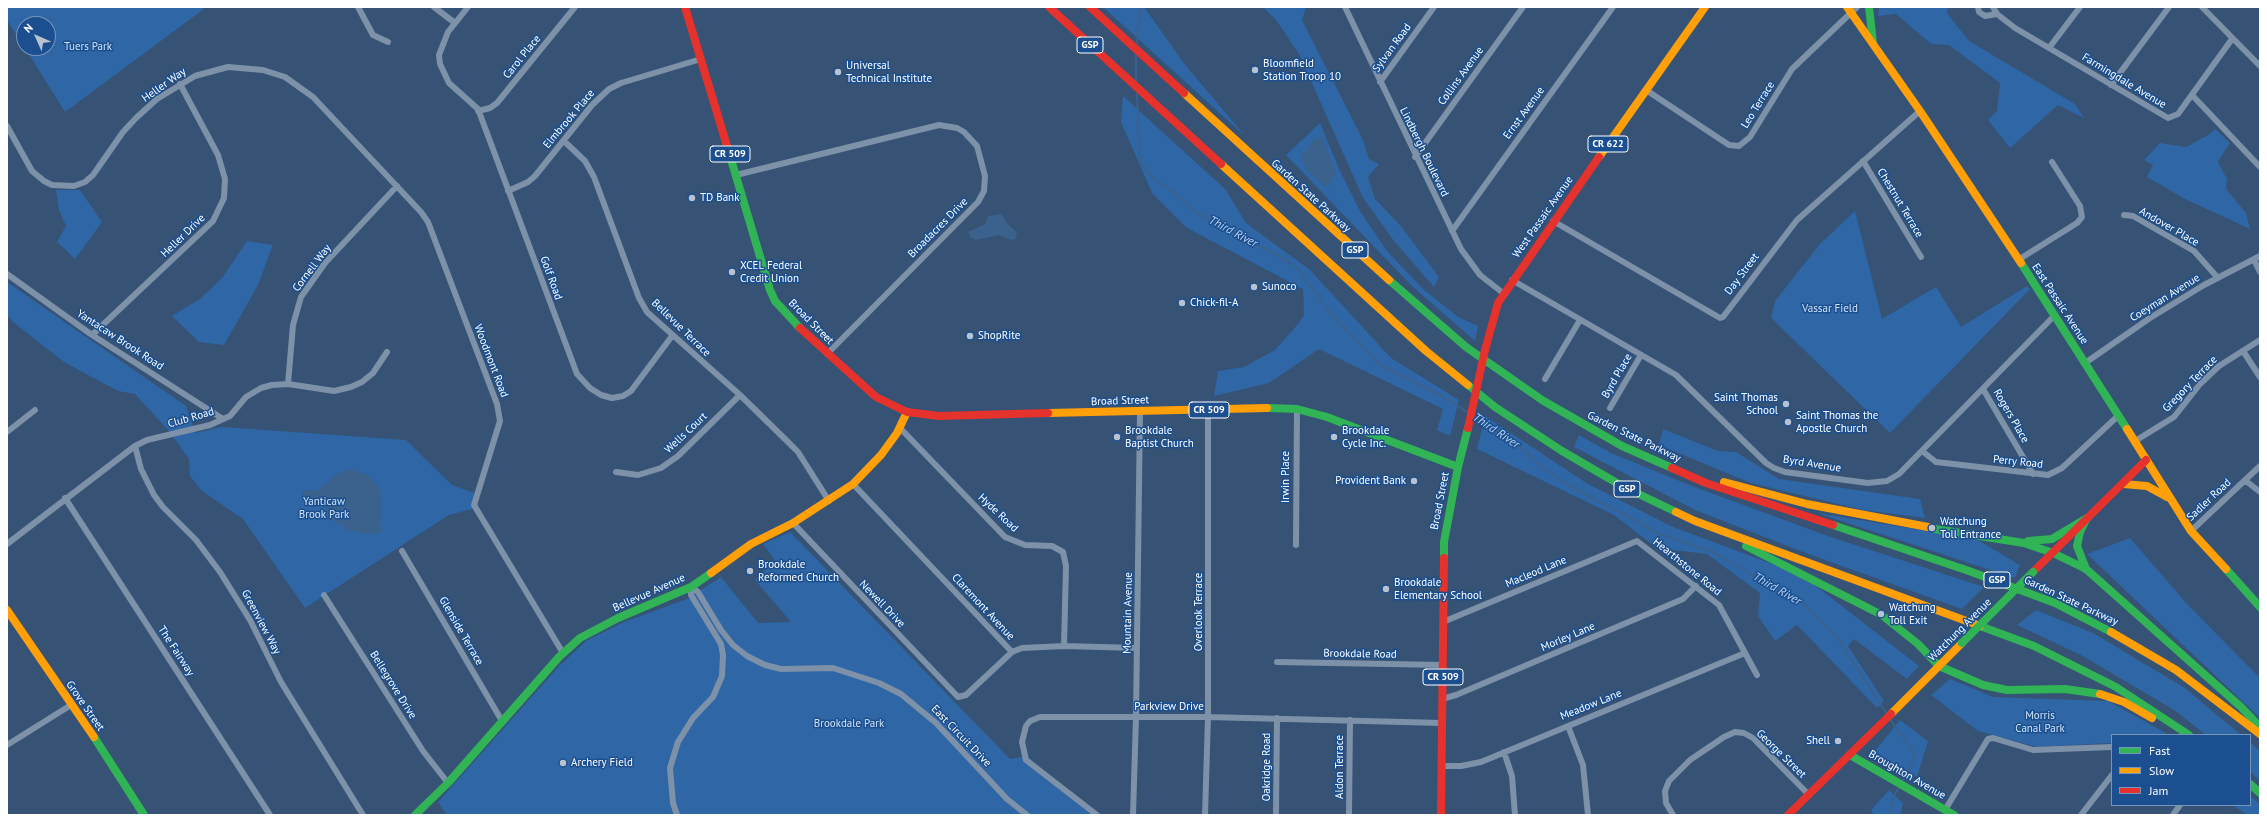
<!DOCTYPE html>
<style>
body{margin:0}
#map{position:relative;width:2267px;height:822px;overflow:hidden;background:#365274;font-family:"PT Sans",sans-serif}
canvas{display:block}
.frame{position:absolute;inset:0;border:8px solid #fff;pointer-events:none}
.legend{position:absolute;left:2111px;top:734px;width:140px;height:72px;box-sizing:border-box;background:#1b4f8f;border:1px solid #7695bc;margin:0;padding:5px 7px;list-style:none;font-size:12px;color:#fff}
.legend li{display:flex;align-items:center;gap:8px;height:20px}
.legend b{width:20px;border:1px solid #7695bc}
.north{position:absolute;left:16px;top:16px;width:40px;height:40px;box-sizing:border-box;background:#1b4f8f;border:1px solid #7695bc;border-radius:50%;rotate:315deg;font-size:11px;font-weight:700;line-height:16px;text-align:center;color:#fff}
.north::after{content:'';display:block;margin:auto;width:14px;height:18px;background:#b9c2ce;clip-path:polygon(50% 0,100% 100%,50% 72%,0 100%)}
</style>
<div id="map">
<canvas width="2267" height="822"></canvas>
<div class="frame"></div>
<ul class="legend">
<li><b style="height:5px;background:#30b455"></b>Fast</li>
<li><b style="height:5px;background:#ff9f0a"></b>Slow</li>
<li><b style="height:5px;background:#e5322d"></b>Jam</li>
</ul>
<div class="north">N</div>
</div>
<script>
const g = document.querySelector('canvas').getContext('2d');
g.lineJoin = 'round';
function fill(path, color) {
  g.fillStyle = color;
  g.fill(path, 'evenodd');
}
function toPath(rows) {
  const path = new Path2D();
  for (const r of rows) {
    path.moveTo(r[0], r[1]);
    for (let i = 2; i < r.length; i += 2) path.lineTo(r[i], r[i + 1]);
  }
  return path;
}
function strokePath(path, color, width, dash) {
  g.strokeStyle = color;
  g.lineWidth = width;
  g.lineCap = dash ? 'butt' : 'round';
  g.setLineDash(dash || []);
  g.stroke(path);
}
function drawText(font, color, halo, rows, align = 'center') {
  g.font = font + ' "PT Sans",sans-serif';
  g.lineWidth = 3;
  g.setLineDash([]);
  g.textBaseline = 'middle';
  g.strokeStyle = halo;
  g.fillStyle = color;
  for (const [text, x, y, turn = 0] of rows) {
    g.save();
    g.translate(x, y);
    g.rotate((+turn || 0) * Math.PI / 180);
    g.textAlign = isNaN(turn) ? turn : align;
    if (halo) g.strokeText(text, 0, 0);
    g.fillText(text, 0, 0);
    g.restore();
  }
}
fill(toPath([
 [7,7,202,7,204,9,65,112,25,48,48,48,48,24,24,24,24,47,7,20],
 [1103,7,1144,7,1186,66,1246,137],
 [1263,7,1306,7,1302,20,1363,140,1369,159,1379,164,1368,177,1375,199,1400,225,1439,277,1434,287,1394,241,1363,198,1299,54,1276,20],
 [1879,7,1948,7,1947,13,1969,41,2075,104,2084,118,2058,105,2010,148,1988,120,1997,111,2000,83,1949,45,1931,44,1896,14,1878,16],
 [1123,96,1225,189,1246,223,1310,270,1391,358,1459,400,1450,436,1437,430,1443,409,1319,349,1269,383,1214,396,1218,371,1244,367,1275,350,1298,324,1304,315,1303,289,1187,228,1152,193,1121,122],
 [1320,123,1339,169,1360,211,1387,251,1423,289,1458,317,1478,326,1475,341,1413,287,1286,155],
 [2215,129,2230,143,2218,162,2227,179,2226,189,2246,213,2250,229,2185,199,2147,177,2153,165,2144,160,2160,143,2186,147,2208,135],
 [56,190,80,190,102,222,75,259,57,242,66,226,59,210],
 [1855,211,1882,319,1936,287,1961,327,2027,286,2030,289,1890,433,1771,318,1775,301,1820,244],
 [247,241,273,245,258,285,224,345,199,342,172,316,201,298,222,278],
 [7,282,186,406,195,433,221,427,237,428,406,440,452,485,476,494,479,507,449,515,305,608,243,519,202,491,190,476,189,459,169,431,135,394,118,391,64,362,13,322,7,315],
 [1485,416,1588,484,1673,527,1802,575,1919,666,1907,679,1854,639,1848,646,1884,701,1877,708,1797,625,1775,641,1758,616,1760,593,1707,554,1657,548,1614,515,1477,449],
 [1663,429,1718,451,1736,452,1779,479,1920,499,1925,518,1863,510,1751,483,1659,445],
 [1579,435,1611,453,1692,486,1825,535,1984,587,1962,609,1803,552,1695,510,1574,447],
 [1817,513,1976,539,2020,565,2015,578],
 [790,532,1010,759,1027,756,1094,815,447,815,438,802,560,665,586,641,624,622,687,599,721,577,758,623,791,622,755,580,775,560,763,544],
 [2130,538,2187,604,2260,678,2260,718,2087,554],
 [2036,610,2093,633,2185,688,2241,735,2206,735,2174,710,2081,655,2017,625],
 [1950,679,1993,697,2108,701,2169,735,2112,735,2112,743,2037,747,1978,731,1931,695],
 [1900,720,1928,741,1917,777,1874,752],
 [2250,742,2260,751,2260,781,2250,771],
 [1889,790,1903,803,1900,815,1874,815,1871,810],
 [2250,796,2260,804,2260,815,2247,815,2233,805,2250,805]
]), '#2f66a5');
fill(toPath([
 [1319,137,1323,139,1336,174,1330,185,1326,188,1306,170,1301,157,1313,140],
 [1002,214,1007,223,1017,233,1016,239,1011,240,999,235,976,240,970,237,968,232,985,224,988,216],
 [351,469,367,475,377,484,382,494,381,533,367,534,351,531,330,519,325,505,303,495,303,490,318,490,338,474]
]), '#3b618d');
strokePath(toPath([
 [1137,44,1140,7],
 [1136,82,1136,54],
 [1137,94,1140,162,1155,180,1171,190,1195,212,1295,265,1329,311,1379,364,1445,398,1469,413],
 [1473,416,1519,446,1545,469,1567,484,1660,534,1711,551,1803,603,1837,637,1887,714],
 [1889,718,1915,754,1911,767,1902,782],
 [1889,815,1893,797,1900,786]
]), '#3b618d', 2);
strokePath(toPath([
 [358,7,373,35,388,42],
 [434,7,455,23],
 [468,7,448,32,439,55,440,64,449,83,478,109,577,374,590,388,601,395,612,398,623,396,631,391,672,336],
 [1345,7,1461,249,1480,275,1503,293],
 [1978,7,1979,12,1985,16,1997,14],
 [1993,7,1997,14,2015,28,2168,118,2178,114,2232,39],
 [2202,7,2260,66],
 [2049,48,2080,7],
 [1380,82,1434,7],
 [2111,85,2169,7],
 [1646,90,1729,145,1739,146,1750,137,1792,69,1857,7],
 [2192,95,2260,167],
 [478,111,490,108,497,103,575,7],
 [7,126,32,171,44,181,52,185,74,186,85,182,93,175,123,132,136,118,157,99,195,76,228,67,263,70,285,77,313,97,421,212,428,222,497,404,500,421,474,505,563,653],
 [564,141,585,161,594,177,639,298,647,312,740,395,787,441,798,452,829,501],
 [1415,157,1523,7],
 [1863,161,1921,257],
 [736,175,939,125,957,128,964,132,977,146,985,176,984,191,978,202,827,354],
 [508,191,528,182,535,176,592,105,609,89,621,83,701,59],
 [2124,215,2133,216,2194,251,2218,278],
 [1553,221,1720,318,1723,317,1797,220,1920,111],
 [1452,231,1613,7],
 [2018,260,2077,223,2082,217,2080,206,2052,162],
 [2254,260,2260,272],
 [7,274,92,335,223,419],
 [1512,280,1676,375,1766,463,1774,468,1785,472,1868,483,1887,481,1899,474,2055,315],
 [92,335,213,221,224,198,225,179,218,155,180,84],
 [2243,351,2260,377],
 [2085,363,2150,318,2204,285,2260,256],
 [1545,379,1580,320],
 [288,384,293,325,301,297,325,263,397,186],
 [1983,389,2033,474],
 [1610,408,1641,355],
 [900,428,1005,537,1025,545,1052,546,1063,552,1066,566,1064,646],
 [7,432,35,410],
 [2135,441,2174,417,2200,384,2219,366,2260,340],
 [135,446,141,469,154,495,163,507,196,540,220,572,250,620,281,682,363,815],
 [1922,451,1936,462,2048,475,2062,468,2119,415],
 [616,472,638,475,661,468,678,456,740,395],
 [2246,481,2260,492],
 [853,484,1012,652],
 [65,498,270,815],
 [793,523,958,697,966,695,1012,652,1022,648,1064,646,1137,648],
 [2191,531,2260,466],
 [7,544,135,446,147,440,210,425,230,416,246,397,261,388,272,385,288,384,334,391,351,387,362,382,373,373,387,352],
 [1296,545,1297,409],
 [402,551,502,721],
 [691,587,698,592,721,630,733,645,747,656,765,665,781,669,833,668,879,683,901,694,936,723,1007,799,1027,815],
 [324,595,423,751,448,783],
 [1443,622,1637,541,1719,605,1757,675],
 [1277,662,1443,665],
 [1442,699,1456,695,1683,599,1696,586],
 [1568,726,1583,765,1588,815],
 [7,745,71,705],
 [1504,752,1512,776,1515,815],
 [1441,766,1461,766,1481,762,1745,653],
 [1945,810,1988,739,1993,738,2033,750,2112,747],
 [677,815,673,803,670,768,678,742,693,718,713,697,722,676,723,655,721,644,691,595,691,587],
 [1097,815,1026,760,1022,742,1026,726,1030,721,1040,717,1208,717,1441,723],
 [1133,815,1136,717,1140,411],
 [1205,815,1208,717,1208,410],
 [1276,815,1277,718],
 [1349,815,1350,720],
 [1673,815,1666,803,1665,791,1669,781,1690,760,1724,737,1735,732,1744,733,1753,738,1809,795],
 [2081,815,2112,775],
 [2173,815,2180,805]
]), '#7d92a8', 6);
strokePath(toPath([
 [1869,7,1873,43],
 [727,146,770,290,775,301,800,328],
 [2021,263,2127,429],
 [1389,280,1466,347,1542,400,1622,446,1672,468],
 [1468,385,1495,407,1562,451,1622,486,1676,512],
 [1267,408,1297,409,1327,417,1458,467],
 [2086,520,2080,532,2077,546,2086,569],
 [1833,525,1969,571,2055,603,2111,632],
 [1935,529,2024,543,2053,553,2086,569,2241,707,2260,727],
 [2028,541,2052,539,2087,518],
 [1746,546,1878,613],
 [1444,558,1444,542,1458,467,1468,428],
 [2226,569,2260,607],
 [1883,616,1918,644,1939,666,1983,685,2007,690,2065,689,2100,694],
 [1980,626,2034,646,2116,687,2189,735],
 [94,737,144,815],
 [1850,755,1954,815],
 [2250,784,2260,793],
 [415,815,448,783,559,657,580,638,618,618,691,587,711,573]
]), '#30b455', 8);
strokePath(toPath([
 [1847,7,1920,111,2021,263],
 [1184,93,1389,280],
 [1599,157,1705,7],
 [1221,164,1426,351,1468,385],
 [1048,413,1267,408],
 [2127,429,2191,531,2226,569],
 [1724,482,1807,504,1928,527],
 [2123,484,2147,486,2167,497],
 [1676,512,1695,521,1980,626],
 [711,573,751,544,793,523,853,484,881,455,897,433,907,412],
 [7,610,94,737],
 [2111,632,2176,670,2260,734],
 [2100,694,2124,702,2152,718],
 [1891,714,1962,643]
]), '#ff9f0a', 8);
strokePath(toPath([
 [685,7,727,146],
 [1049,7,1221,164],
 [1090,7,1184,93],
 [800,328,876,397,907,412,939,416,1048,413],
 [1485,350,1498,303,1599,157],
 [1672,468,1706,483,1833,525],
 [2033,572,2146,460],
 [1441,815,1444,558],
 [1788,815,1891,714]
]), '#e5322d', 8);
strokePath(toPath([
 [1962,643,2033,572]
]), '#30b455', 8);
strokePath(toPath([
 [1468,428,1485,350]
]), '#e5322d', 8);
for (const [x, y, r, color] of [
 [1255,70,4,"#b9c2ce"],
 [838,72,4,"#b9c2ce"],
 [692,198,4,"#b9c2ce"],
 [732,272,4,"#b9c2ce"],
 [1254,287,4,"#b9c2ce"],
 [1182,303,4,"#b9c2ce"],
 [970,336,4,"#b9c2ce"],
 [1786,404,4,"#b9c2ce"],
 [1788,422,4,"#b9c2ce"],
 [1117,437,4,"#b9c2ce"],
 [1334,437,4,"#b9c2ce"],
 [1414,481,4,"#b9c2ce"],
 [1932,528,4,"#b9c2ce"],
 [750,571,4,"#b9c2ce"],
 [1386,589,4,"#b9c2ce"],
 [1881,614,4,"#b9c2ce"],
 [1838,741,4,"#b9c2ce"],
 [563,763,4,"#b9c2ce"]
]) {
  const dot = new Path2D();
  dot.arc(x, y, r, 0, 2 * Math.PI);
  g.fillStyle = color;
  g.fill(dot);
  strokePath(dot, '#1b4f8f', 1.5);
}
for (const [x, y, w] of [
 [1090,45,26],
 [1608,144,40],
 [730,154,40],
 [1355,250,26],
 [1209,410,40],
 [1627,489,26],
 [1997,580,26],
 [1443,677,40]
]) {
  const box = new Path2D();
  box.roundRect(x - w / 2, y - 8, w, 16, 3);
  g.fillStyle = '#1b4f8f';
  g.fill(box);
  strokePath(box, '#fff', 1);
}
drawText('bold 10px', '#fff', null, [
 ["GSP",1090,45],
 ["CR 622",1608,144],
 ["CR 509",730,154],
 ["GSP",1355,250],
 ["CR 509",1209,410],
 ["GSP",1627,489],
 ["GSP",1997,580],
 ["CR 509",1443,677]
]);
drawText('11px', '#cfe3fa', '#1b4f8f', [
 ["Tuers Park",88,47],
 ["Vassar Field",1830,309],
 ["Yanticaw",324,502],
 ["Brook Park",324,515],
 ["Morris",2040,716],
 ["Canal Park",2040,729],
 ["Brookdale Park",849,724]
]);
drawText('11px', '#fff', '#1b4f8f', [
 ["Sylvan Road",1392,48,-54],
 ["Carol Place",522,57,-51],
 ["Collins Avenue",1461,76,-54],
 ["Farmingdale Avenue",2124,81,31],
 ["Heller Way",164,85,-35],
 ["Leo Terrace",1758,105,-58],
 ["Ernst Avenue",1524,113,-54],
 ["Elmbrook Place",569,119,-50],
 ["Lindbergh Boulevard",1424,152,64],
 ["Garden State Parkway",1311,196,42],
 ["Chestnut Terrace",1900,203,59],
 ["West Passaic Avenue",1543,217,-55],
 ["Andover Place",2169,227,30],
 ["Broadacres Drive",938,228,-45],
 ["Heller Drive",183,236,-44],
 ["Cornell Way",312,268,-53],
 ["Day Street",1742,274,-53],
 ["Golf Road",551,278,70],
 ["Coeyman Avenue",2165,298,-32],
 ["East Passaic Avenue",2060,304,57],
 ["Broad Street",811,322,45],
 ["Bellevue Terrace",681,328,44],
 ["Yantacaw Brook Road",120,340,33],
 ["Woodmont Road",491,361,69],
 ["Byrd Place",1617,376,-60],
 ["Gregory Terrace",2190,384,-46],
 ["Broad Street",1120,401,-2],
 ["Rogers Place",2011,416,60],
 ["Club Road",191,418,-16],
 ["Wells Court",686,433,-43],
 ["Garden State Parkway",1634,437,26],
 ["Perry Road",2018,462,6],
 ["Byrd Avenue",1812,464,9],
 ["Irwin Place",1286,477,-90],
 ["Sadler Road",2209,500,-43],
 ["Broad Street",1440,501,-79],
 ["Hyde Road",998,513,43],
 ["Hearthstone Road",1687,567,39],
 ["Macleod Lane",1536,572,-23],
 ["Bellevue Avenue",649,593,-24],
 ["Garden State Parkway",2071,601,25],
 ["Newell Drive",882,604,46],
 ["Claremont Avenue",983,607,47],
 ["Overlook Terrace",1199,612,-90],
 ["Mountain Avenue",1128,613,-89],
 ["Greenview Way",261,622,62],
 ["Watchung Avenue",1960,630,-45],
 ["Glenside Terrace",461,631,60],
 ["Morley Lane",1568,637,-23],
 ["The Fairway",176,651,57],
 ["Brookdale Road",1360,654,1],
 ["Bellegrove Drive",393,685,58],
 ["Meadow Lane",1591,705,-22],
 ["Grove Street",85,706,55],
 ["Parkview Drive",1169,707],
 ["East Circuit Drive",961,736,46],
 ["George Street",1781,754,44],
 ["Oakridge Road",1267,767,-90],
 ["Aldon Terrace",1340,767,-90],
 ["Broughton Avenue",1907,775,30]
]);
drawText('11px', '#fff', '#1b4f8f', [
 ["Bloomfield",1263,64],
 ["Station Troop 10",1263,77],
 ["Universal",846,66],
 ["Technical Institute",846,79],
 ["TD Bank",700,198],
 ["XCEL Federal",740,266],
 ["Credit Union",740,279],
 ["Sunoco",1262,287],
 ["Chick-fil-A",1190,303],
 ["ShopRite",978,336],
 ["Saint Thomas",1778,398,"right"],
 ["School",1778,411,"right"],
 ["Saint Thomas the",1796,416],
 ["Apostle Church",1796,429],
 ["Brookdale",1125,431],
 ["Baptist Church",1125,444],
 ["Brookdale",1342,431],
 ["Cycle Inc.",1342,444],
 ["Provident Bank",1406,481,"right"],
 ["Watchung",1940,522],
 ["Toll Entrance",1940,535],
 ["Brookdale",758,565],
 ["Reformed Church",758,578],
 ["Brookdale",1394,583],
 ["Elementary School",1394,596],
 ["Watchung",1889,608],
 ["Toll Exit",1889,621],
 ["Shell",1830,741,"right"],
 ["Archery Field",571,763]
], 'left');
drawText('italic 12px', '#b5d3f5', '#1b4f8f', [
 ["Third River",1233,232,28],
 ["Third River",1496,431,34],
 ["Third River",1777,589,30]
]);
</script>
